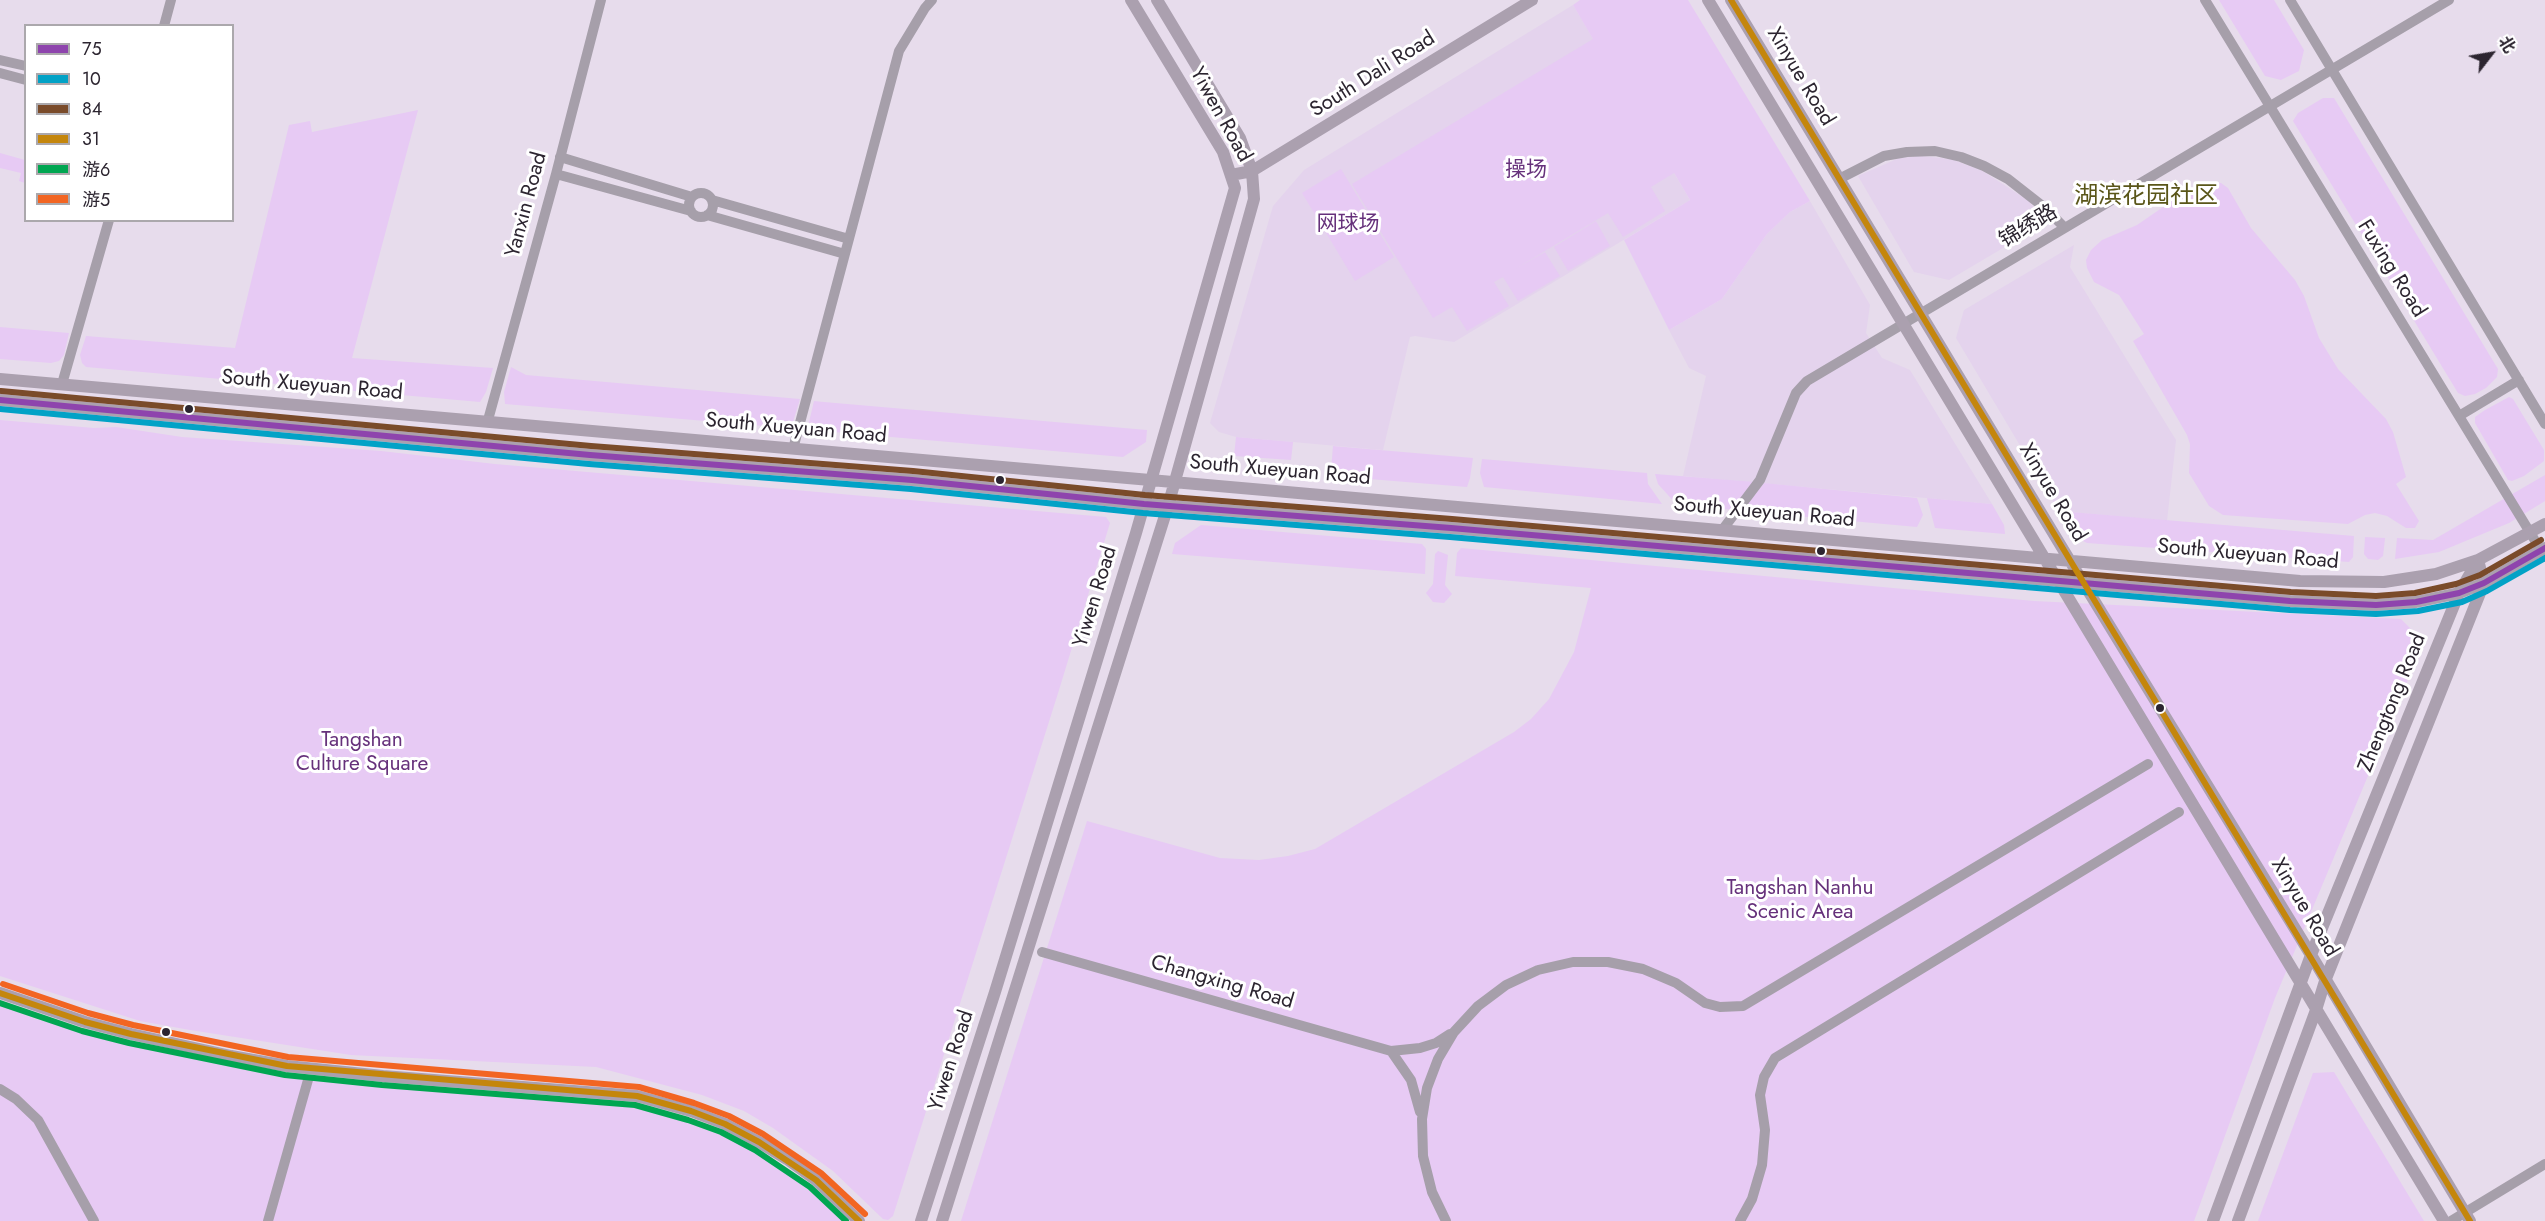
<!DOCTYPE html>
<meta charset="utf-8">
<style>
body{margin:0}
#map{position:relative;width:2545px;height:1221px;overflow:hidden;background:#e7dcec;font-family:Jost,"Noto Sans SC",sans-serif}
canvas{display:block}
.legend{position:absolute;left:24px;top:24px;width:210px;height:198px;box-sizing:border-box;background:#fff;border:2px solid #aba8ac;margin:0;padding:8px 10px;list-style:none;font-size:18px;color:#2c2530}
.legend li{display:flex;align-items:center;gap:12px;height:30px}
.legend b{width:30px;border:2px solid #aba8ac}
.north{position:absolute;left:2461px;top:24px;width:60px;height:60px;-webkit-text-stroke:4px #fff;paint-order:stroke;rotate:59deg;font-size:16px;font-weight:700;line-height:24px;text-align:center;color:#2c2530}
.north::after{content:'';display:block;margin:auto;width:21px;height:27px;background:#2c2530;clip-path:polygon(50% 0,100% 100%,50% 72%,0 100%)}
</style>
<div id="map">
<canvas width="2545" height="1221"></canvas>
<ul class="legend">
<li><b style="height:8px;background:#8e44ad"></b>75</li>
<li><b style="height:8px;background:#02a2c6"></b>10</li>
<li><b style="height:8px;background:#7a4b2a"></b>84</li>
<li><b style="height:8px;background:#c4860c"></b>31</li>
<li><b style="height:8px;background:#00a651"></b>游6</li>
<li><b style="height:8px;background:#f26522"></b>游5</li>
</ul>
<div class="north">北</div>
</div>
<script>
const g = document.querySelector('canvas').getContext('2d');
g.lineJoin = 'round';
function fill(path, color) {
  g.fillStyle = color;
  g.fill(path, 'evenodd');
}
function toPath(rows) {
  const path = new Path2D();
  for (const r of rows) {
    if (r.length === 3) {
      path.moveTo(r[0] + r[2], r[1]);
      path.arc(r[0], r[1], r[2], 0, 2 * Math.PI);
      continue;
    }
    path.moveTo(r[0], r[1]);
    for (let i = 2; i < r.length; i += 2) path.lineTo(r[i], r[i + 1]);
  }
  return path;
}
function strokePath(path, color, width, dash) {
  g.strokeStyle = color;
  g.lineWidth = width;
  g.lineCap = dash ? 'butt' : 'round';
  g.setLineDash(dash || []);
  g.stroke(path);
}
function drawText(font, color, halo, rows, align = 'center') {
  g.font = font + ' Jost,"Noto Sans SC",sans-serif';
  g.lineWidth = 6;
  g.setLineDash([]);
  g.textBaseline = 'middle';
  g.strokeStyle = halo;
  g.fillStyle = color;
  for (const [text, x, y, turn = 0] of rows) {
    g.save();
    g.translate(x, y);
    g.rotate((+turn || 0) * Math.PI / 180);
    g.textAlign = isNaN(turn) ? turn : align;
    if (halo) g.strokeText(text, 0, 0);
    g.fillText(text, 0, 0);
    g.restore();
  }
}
fill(toPath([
 [1573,5,1690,200,1454,342,1415,336,1410,337,1383,450,1236,437,1219,432,1210,423,1273,206,1304,170],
 [1921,156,1951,159,1981,170,2029,201,2047,222,1949,280,1914,272,1858,176,1899,158],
 [1810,201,1870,305,1866,333,1882,358,1910,370,1992,504,1683,476,1706,376,1689,368,1669,330,1722,299,1767,234,1790,212],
 [2074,245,2070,267,2176,440,2167,521,2059,511,1956,338,1964,310]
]), '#e4d3ed');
fill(toPath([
 [1580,0,1688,0,1810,201,1790,212,1767,234,1722,299,1669,330,1624,240,1690,200,1674,173,1651,187,1665,211,1623,237,1608,213,1515,269,1545,252,1560,276,1518,301,1503,277,1494,282,1509,306,1467,331,1452,307,1433,318,1352,184,1593,39,1573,5],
 [2219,0,2274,0,2304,50,2299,71,2281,80,2265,76],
 [2323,98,2334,98,2498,369,2497,377,2486,388,2475,394,2465,396,2458,393,2293,121,2298,113],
 [418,110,352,358,493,368,486,392,480,402,86,367,82,363,80,355,86,336,235,348,289,125,310,121,312,132],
 [0,153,25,160,25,183,19,181,21,173,0,168],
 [1341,169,1394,257,1355,281,1302,193],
 [2210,182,2221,183,2228,188,2251,228,2295,280,2304,296,2319,338,2338,369,2386,419,2393,432,2406,477,2396,484,2419,521,2415,528,2406,528,2387,516,2375,513,2365,515,2348,524,2223,515,2209,506,2189,473,2190,444,2187,435,2133,341,2144,334,2119,295,2094,282,2087,268,2086,260,2091,250,2102,240,2137,225,2185,192],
 [1596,221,1610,246,1568,271,1554,247],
 [0,327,69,333,64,355,59,361,51,363,0,359],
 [511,367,526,375,800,399,793,422,788,428,505,404,504,392],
 [2509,397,2513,399,2544,450,2544,461,2524,476,2512,481,2508,480,2475,423,2475,417,2485,410],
 [814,401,824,402,1147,430,1146,442,1123,457,810,430,809,422],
 [0,420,94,428,116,427,182,437,381,451,495,464,1106,517,1110,523,1059,690,893,1216,888,1220,883,1219,833,1171,773,1128,744,1111,702,1095,596,1067,351,1055,190,1030,140,1021,0,976],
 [1236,437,1293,442,1291,460,1234,456],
 [1333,446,1473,458,1470,478,1467,487,1357,478,1352,472,1331,471],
 [1482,459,1647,473,1648,484,1662,504,1484,487,1480,473],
 [1655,474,1755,482,1734,510,1677,505,1658,484],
 [2545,475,2545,501,2509,523,2439,552,2395,559,2397,538,2433,540],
 [1764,483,1917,498,1923,515,1917,527,1741,511],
 [1927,498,1992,504,2004,525,2005,534,1935,528],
 [2059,511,2354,536,2353,557,2349,562,2087,543,2075,537],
 [1201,525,1422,544,1426,549,1425,574,1172,554,1175,543],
 [2365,537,2385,538,2383,556,2378,560,2368,559,2364,554],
 [1461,548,2034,601,2401,619,2414,632,2419,647,2406,685,2275,998,2194,1221,961,1221,1087,821,1220,858,1259,860,1288,856,1315,849,1514,732,1531,719,1549,699,1574,652,1591,588,1455,576,1457,553],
 [1438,551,1448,555,1445,585,1452,594,1444,603,1433,602,1426,593,1433,584,1435,554],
 [0,1004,35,1019,204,1060,346,1082,599,1099,654,1110,710,1128,780,1165,845,1221,0,1221],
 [2334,1072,2424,1221,2258,1221,2313,1073]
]), '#e7caf4');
strokePath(toPath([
 [2205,0,2545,557],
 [2290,0,2545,424],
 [164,26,171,0],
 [0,60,26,66],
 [0,73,26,80],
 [560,157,692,197],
 [556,174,691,211],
 [1839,179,1884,156,1907,152,1935,151,1961,157,1984,166,2008,179,2045,208,2065,228],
 [701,205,12],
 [712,200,849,239],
 [707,215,845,254],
 [62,384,109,220],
 [2459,416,2519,380],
 [488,420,556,174,601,0],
 [793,449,899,51,925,8,932,0],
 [1723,529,1760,480,1796,393,1807,381,2449,0],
 [1042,952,1391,1051,1420,1048,1436,1043,1450,1034],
 [1391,1051,1411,1080,1420,1112],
 [0,1089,16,1099,38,1120,94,1221],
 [268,1221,308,1080],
 [1446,1221,1432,1192,1423,1156,1422,1119,1427,1088,1438,1059,1454,1032,1478,1006,1506,985,1538,970,1573,962,1608,962,1643,969,1676,983,1705,1003,1720,1007,1743,1006,2148,764],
 [1740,1221,1752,1199,1762,1165,1765,1130,1760,1095,1764,1077,1775,1058,2179,812],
 [2451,1221,2545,1164]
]), '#a69faa', 10);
strokePath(toPath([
 [1708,0,2444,1221],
 [1731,0,2084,584,2311,955,2470,1221],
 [1231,175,1252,171,1532,0],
 [0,379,2300,581,2384,582,2436,574,2478,560,2545,524],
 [0,400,590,455,912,480,1144,504,1451,528,2290,601,2376,605,2416,602,2459,593,2484,583,2545,548],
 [0,993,85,1022,131,1034,231,1056,287,1066,383,1076,637,1096,691,1111,725,1124,759,1142,787,1159,816,1180,859,1221],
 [921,1221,995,992,1136,533,1235,188,1223,152,1131,0],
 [942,1221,1168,506,1254,199,1252,171,1240,138,1157,0],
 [2213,1221,2311,955,2459,593,2478,560],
 [2238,1221,2316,1010,2325,981,2484,583,2478,560]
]), '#aba0af', 12);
strokePath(toPath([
 [0,400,590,455,912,480,1144,504,1451,528,2290,601,2376,605,2416,602,2459,593,2484,583,2545,548]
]), '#8e44ad', 6);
strokePath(toPath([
 [0,409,589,464,911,489,1143,513,1450,537,2290,610,2376,614,2418,611,2462,602,2487,591,2545,558]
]), '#02a2c6', 6);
strokePath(toPath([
 [1,391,591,446,913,471,1145,495,1452,519,2291,592,2376,596,2415,593,2456,584,2480,575,2541,540]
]), '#7a4b2a', 6);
strokePath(toPath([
 [1731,0,2470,1221],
 [0,993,85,1022,131,1034,287,1066,637,1096,691,1111,725,1124,759,1142,816,1180,859,1221]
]), '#c4860c', 6);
strokePath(toPath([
 [0,1003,82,1031,129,1043,285,1075,382,1085,635,1105,688,1120,721,1132,755,1150,810,1187,846,1221]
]), '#00a651', 6);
strokePath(toPath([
 [3,984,88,1013,133,1025,288,1057,639,1087,694,1103,729,1116,763,1134,821,1173,865,1214]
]), '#f26522', 6);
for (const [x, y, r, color] of [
 [189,409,5,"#2c2530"],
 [1000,480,5,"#2c2530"],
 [1821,551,5,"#2c2530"],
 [2160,708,5,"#2c2530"],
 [166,1032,5,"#2c2530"]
]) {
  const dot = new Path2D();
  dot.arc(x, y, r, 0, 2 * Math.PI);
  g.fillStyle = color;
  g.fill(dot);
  strokePath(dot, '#fff', 2);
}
drawText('21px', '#2c2530', '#fff', [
 ["South Dali Road",1373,75,-32],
 ["Xinyue Road",1800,77,59],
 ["Yiwen Road",1220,115,61],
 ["Yanxin Road",527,205,-75],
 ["锦绣路",2029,227,-31],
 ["Fuxing Road",2391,269,58],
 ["South Xueyuan Road",312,386,5],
 ["South Xueyuan Road",796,429,5],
 ["South Xueyuan Road",1280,471,5],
 ["Xinyue Road",2052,493,59],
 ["South Xueyuan Road",1764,513,5],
 ["South Xueyuan Road",2248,555,5],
 ["Yiwen Road",1096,597,-73],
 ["Zhengtong Road",2393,703,-68],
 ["Xinyue Road",2304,908,59],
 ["Changxing Road",1222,983,16],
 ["Yiwen Road",952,1061,-72]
]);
drawText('21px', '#66317b', '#fff', [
 ["操场",1526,171],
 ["网球场",1348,225],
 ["Tangshan",362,741],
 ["Culture Square",362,765],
 ["Tangshan Nanhu",1800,889],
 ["Scenic Area",1800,913]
]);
drawText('24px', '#5a5619', '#fff', [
 ["湖滨花园社区",2146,197]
]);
</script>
